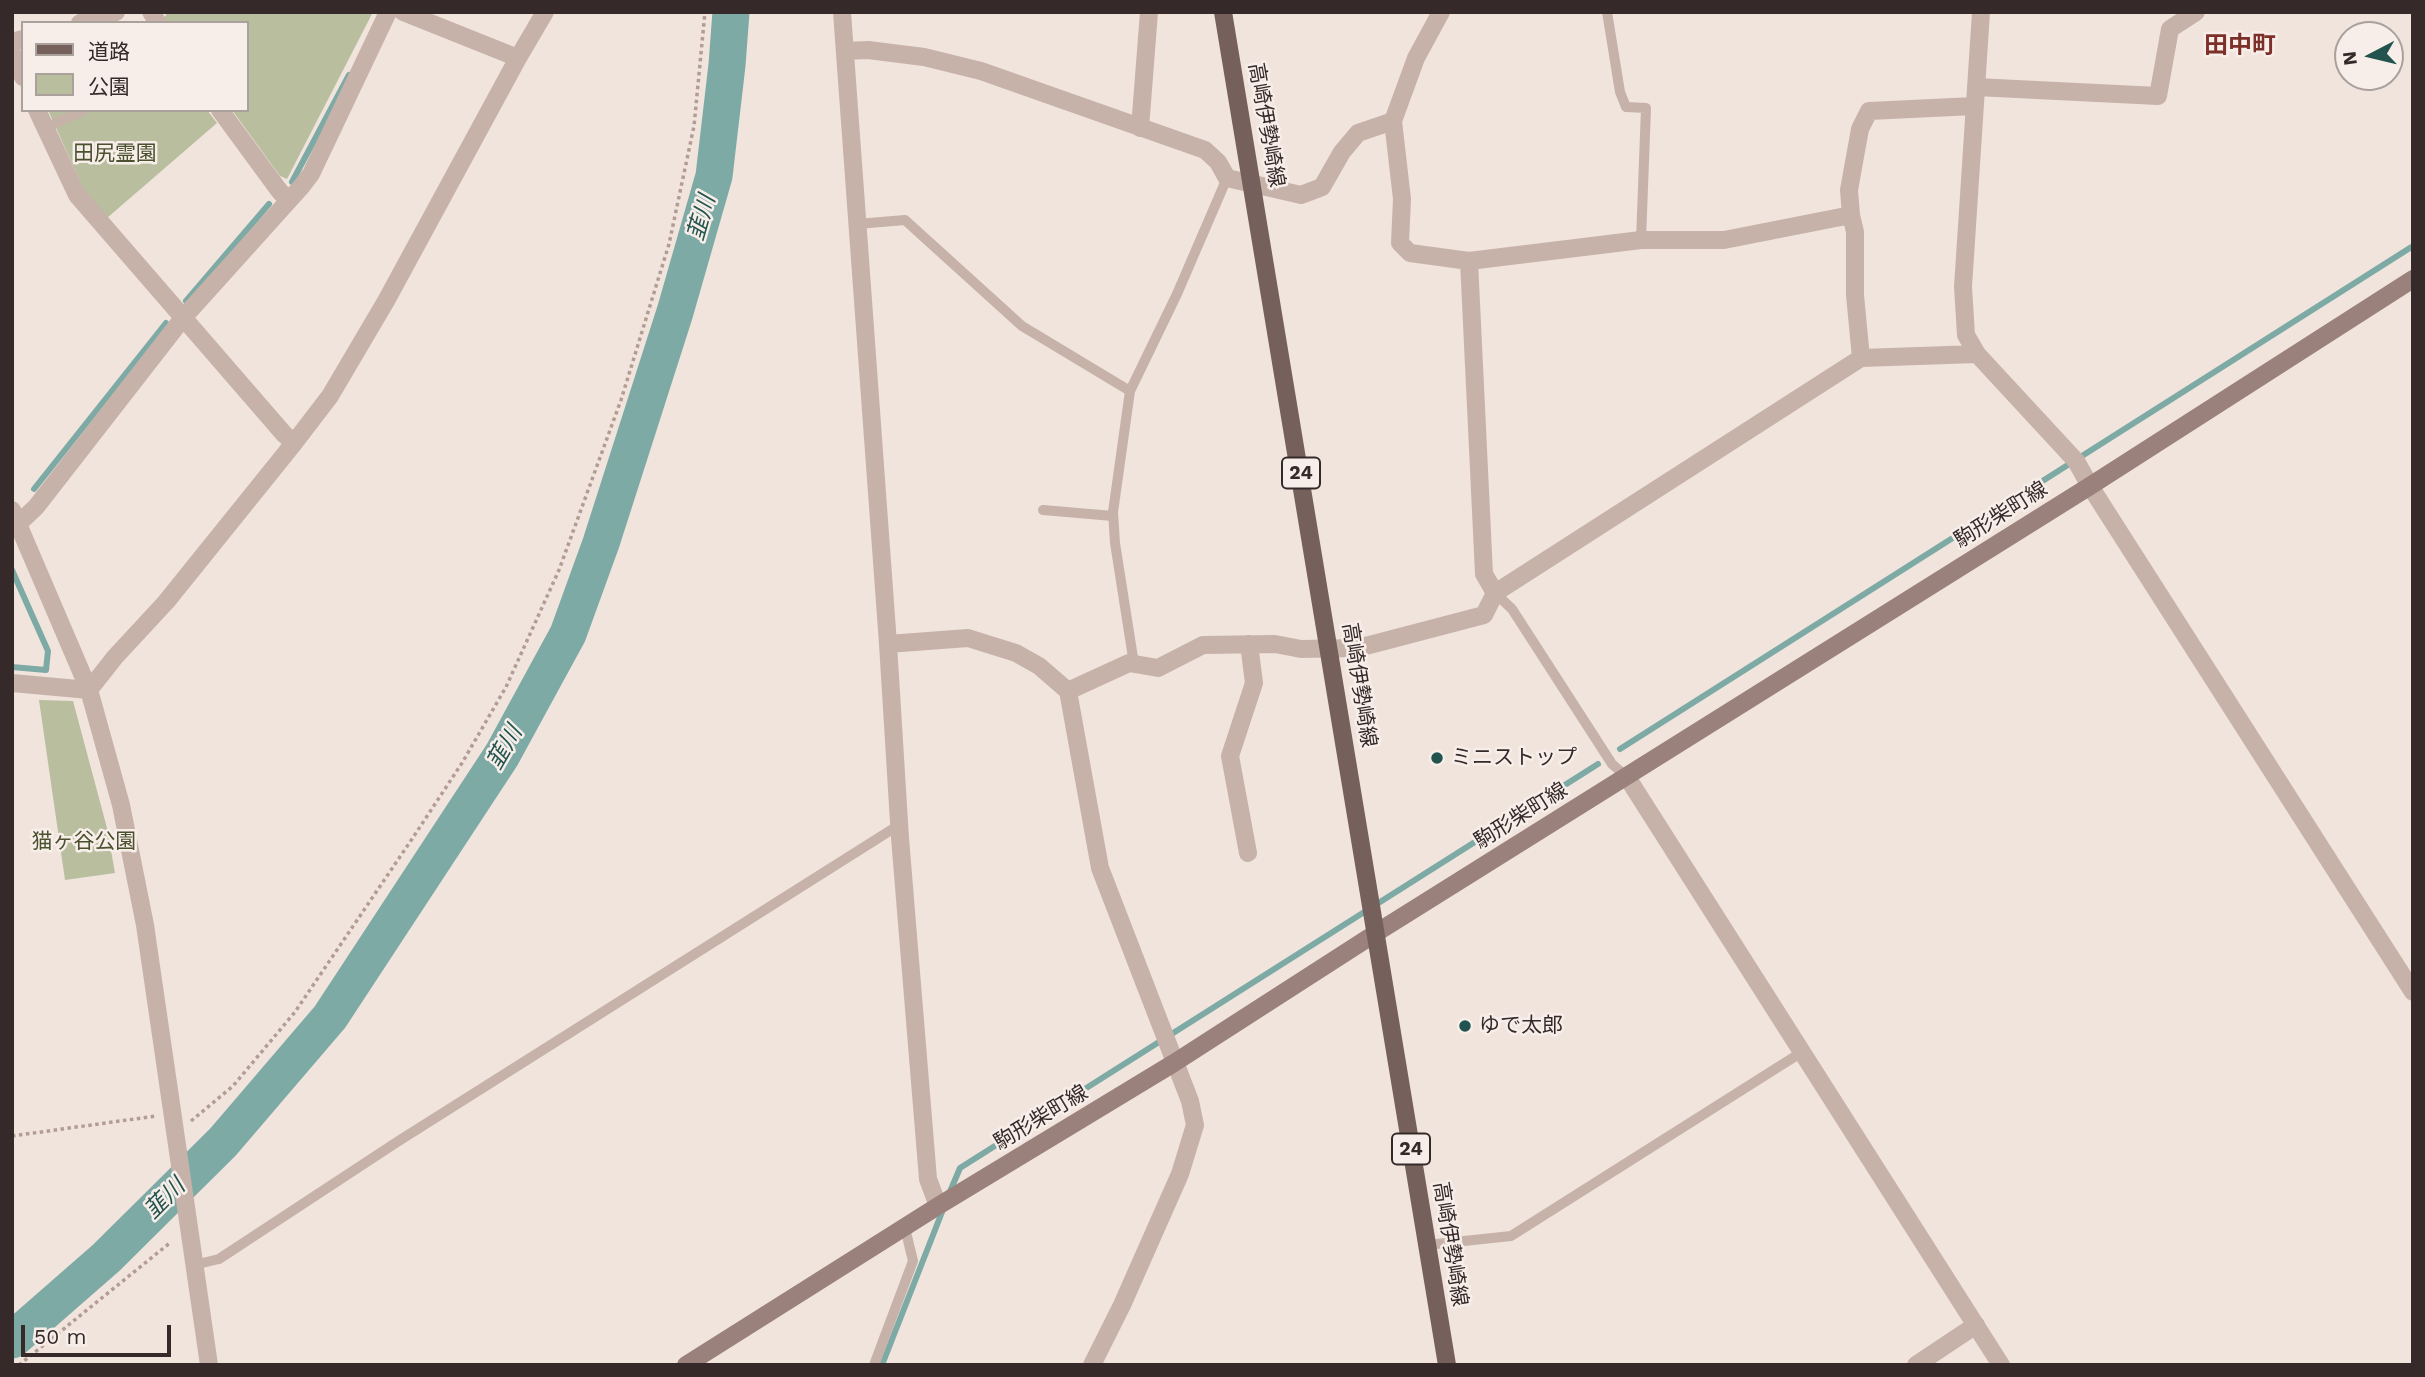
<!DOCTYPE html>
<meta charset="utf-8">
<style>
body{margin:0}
#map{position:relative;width:2425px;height:1377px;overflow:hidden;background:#f0e4dd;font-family:"Work Sans","Noto Sans JP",sans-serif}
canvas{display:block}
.frame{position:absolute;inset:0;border:14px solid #352a29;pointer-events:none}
.legend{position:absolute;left:21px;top:21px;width:228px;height:91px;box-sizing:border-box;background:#f8eee9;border:2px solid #aaa09c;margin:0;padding:9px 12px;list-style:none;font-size:21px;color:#352a29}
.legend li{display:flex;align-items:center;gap:14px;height:35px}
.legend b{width:35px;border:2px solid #aaa09c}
.north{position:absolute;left:2334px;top:21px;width:70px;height:70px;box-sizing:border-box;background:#f8eee9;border:2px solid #aaa09c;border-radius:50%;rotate:263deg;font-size:19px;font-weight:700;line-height:28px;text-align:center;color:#352a29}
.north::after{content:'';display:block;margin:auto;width:24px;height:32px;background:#22534e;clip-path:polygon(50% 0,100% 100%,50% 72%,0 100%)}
.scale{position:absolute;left:21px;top:1325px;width:150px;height:32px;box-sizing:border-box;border:4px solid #352a29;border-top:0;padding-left:9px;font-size:21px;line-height:24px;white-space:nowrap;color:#352a29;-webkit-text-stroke:5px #f8eee9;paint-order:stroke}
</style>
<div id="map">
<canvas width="2425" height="1377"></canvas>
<div class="frame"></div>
<ul class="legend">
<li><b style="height:9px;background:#75605b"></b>道路</li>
<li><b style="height:19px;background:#b8be9e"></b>公園</li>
</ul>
<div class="north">N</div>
<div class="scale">50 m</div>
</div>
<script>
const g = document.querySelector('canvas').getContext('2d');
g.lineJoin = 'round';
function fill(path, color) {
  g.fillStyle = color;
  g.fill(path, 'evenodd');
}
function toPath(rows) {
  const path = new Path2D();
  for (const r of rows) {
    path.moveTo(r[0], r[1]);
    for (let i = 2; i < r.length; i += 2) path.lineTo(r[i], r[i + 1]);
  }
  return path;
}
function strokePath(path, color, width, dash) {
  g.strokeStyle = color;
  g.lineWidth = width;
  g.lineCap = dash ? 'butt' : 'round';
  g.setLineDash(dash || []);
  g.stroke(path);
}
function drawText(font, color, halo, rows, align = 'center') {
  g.font = font + ' "Work Sans","Noto Sans JP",sans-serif';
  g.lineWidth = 5;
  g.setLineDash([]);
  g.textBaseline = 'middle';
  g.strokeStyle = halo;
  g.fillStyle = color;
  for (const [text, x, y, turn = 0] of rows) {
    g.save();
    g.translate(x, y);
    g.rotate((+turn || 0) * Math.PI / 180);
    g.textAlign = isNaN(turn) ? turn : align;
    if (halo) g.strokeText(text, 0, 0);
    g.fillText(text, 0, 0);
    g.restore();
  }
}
fill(toPath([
 [168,12,373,12,287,179,280,176,232,110,247,110,247,23,168,23,164,18],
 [48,110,207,110,217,123,107,218,85,192],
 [39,700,73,701,107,828,115,873,65,880]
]), '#b8be9e');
strokePath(toPath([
 [292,182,349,75],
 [186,301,269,204],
 [34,489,166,323],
 [12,570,48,651,46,670,12,667],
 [1620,749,2413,246],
 [949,1194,960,1168,1598,764],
 [882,1365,944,1207]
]), '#7eaaa5', 6);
strokePath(toPath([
 [12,1340,106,1258,223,1142,330,1017,502,755,568,634,601,543,675,312,714,176,727,65,731,12]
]), '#7eaaa5', 37);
strokePath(toPath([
 [191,1121,233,1086,295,1012,412,839,462,763,506,687,559,570,621,400,669,244,694,126,705,12],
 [12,1136,156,1116],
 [19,1365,171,1242]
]), '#b29c94', 3.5, [3.5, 3.5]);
strokePath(toPath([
 [1607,12,1620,92,1626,107,1646,108,1641,240],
 [45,128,84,110],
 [857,224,905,220,1022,326,1130,391],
 [1043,510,1113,516],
 [1495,593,1512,609,1612,764,1627,777],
 [1134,664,1115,543,1113,512,1130,391,1177,294,1227,178],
 [1427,1245,1511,1236,1802,1052],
 [194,1265,219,1259,397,1142,899,825],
 [874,1365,913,1261,905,1228]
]), '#c7b2aa', 10);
strokePath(toPath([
 [151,12,158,23],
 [403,12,518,58],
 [842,12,888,644,900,838,928,1179,938,1206],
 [1441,12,1416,58,1393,121,1402,199,1400,243,1410,253,1469,261,1484,574,1495,593],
 [1981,12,1963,287,1966,335,1977,354,2076,461,2090,486],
 [80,23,116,12],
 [12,42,23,39],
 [845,51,868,50,924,57,981,71,1205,150,1218,162,1227,178,1301,195,1322,187,1342,152,1358,133,1393,121],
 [12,53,23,77],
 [1976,87,2158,96,2170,29,2196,12],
 [37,110,77,195,284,434,294,443],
 [220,110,278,189,288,201],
 [1140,128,1149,12],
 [1851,215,1855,232,1855,295,1861,358],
 [1469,261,1641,240,1724,240,1851,215,1849,190,1860,129,1869,111,1974,106],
 [18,524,36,507,183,318,301,187,311,174,388,12],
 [888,644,968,638,1016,653,1039,666,1068,691,1100,868,1190,1101,1195,1125,1180,1174,1122,1305,1092,1365],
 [12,683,89,690,115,657,166,602,294,443,330,396,386,301,518,58,545,12],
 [1068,691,1129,663,1158,668,1203,645,1275,644,1301,649,1358,648,1484,615,1495,593,1861,358,1977,354],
 [1248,853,1230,756,1254,683,1249,644],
 [1916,1365,1976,1325]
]), '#c7b2aa', 18);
strokePath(toPath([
 [2090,486,2413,992],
 [12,510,89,690,121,805,145,925,209,1365],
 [1627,777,2001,1365]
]), '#c7b2aa', 18);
strokePath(toPath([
 [686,1365,938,1206,1174,1063,1376,933,2090,486,2413,279]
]), '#9a817b', 18);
strokePath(toPath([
 [1223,12,1447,1365]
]), '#75605b', 18);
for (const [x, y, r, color] of [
 [1437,758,7,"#22534e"],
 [1465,1026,7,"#22534e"]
]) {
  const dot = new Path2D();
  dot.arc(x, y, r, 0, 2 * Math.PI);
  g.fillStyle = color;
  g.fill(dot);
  strokePath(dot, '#f8eee9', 2.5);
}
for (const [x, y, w] of [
 [1301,473,38],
 [1411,1149,38]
]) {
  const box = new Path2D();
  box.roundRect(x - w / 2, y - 15.5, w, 31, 5);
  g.fillStyle = '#f8eee9';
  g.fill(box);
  strokePath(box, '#352a29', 2);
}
drawText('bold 19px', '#352a29', null, [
 ["24",1301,473],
 ["24",1411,1149]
]);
drawText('21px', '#352a29', '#f8eee9', [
 ["高崎伊勢崎線",1266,125,80],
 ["駒形柴町線",2001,515,-32],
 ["高崎伊勢崎線",1359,685,81],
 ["駒形柴町線",1521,816,-32],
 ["駒形柴町線",1041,1118,-31],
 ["高崎伊勢崎線",1450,1244,81]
]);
drawText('21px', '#4a512f', '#f8eee9', [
 ["田尻霊園",115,154],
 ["猫ヶ谷公園",84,842]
]);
drawText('21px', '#352a29', '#f8eee9', [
 ["ミニストップ",1451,758],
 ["ゆで太郎",1479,1026]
], 'left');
drawText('italic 23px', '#22534e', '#f8eee9', [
 ["韮川",702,218,-74],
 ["韮川",505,748,-60],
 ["韮川",165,1199,-45]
]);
drawText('bold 24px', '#7d2f29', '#f8eee9', [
 ["田中町",2240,46]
]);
</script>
